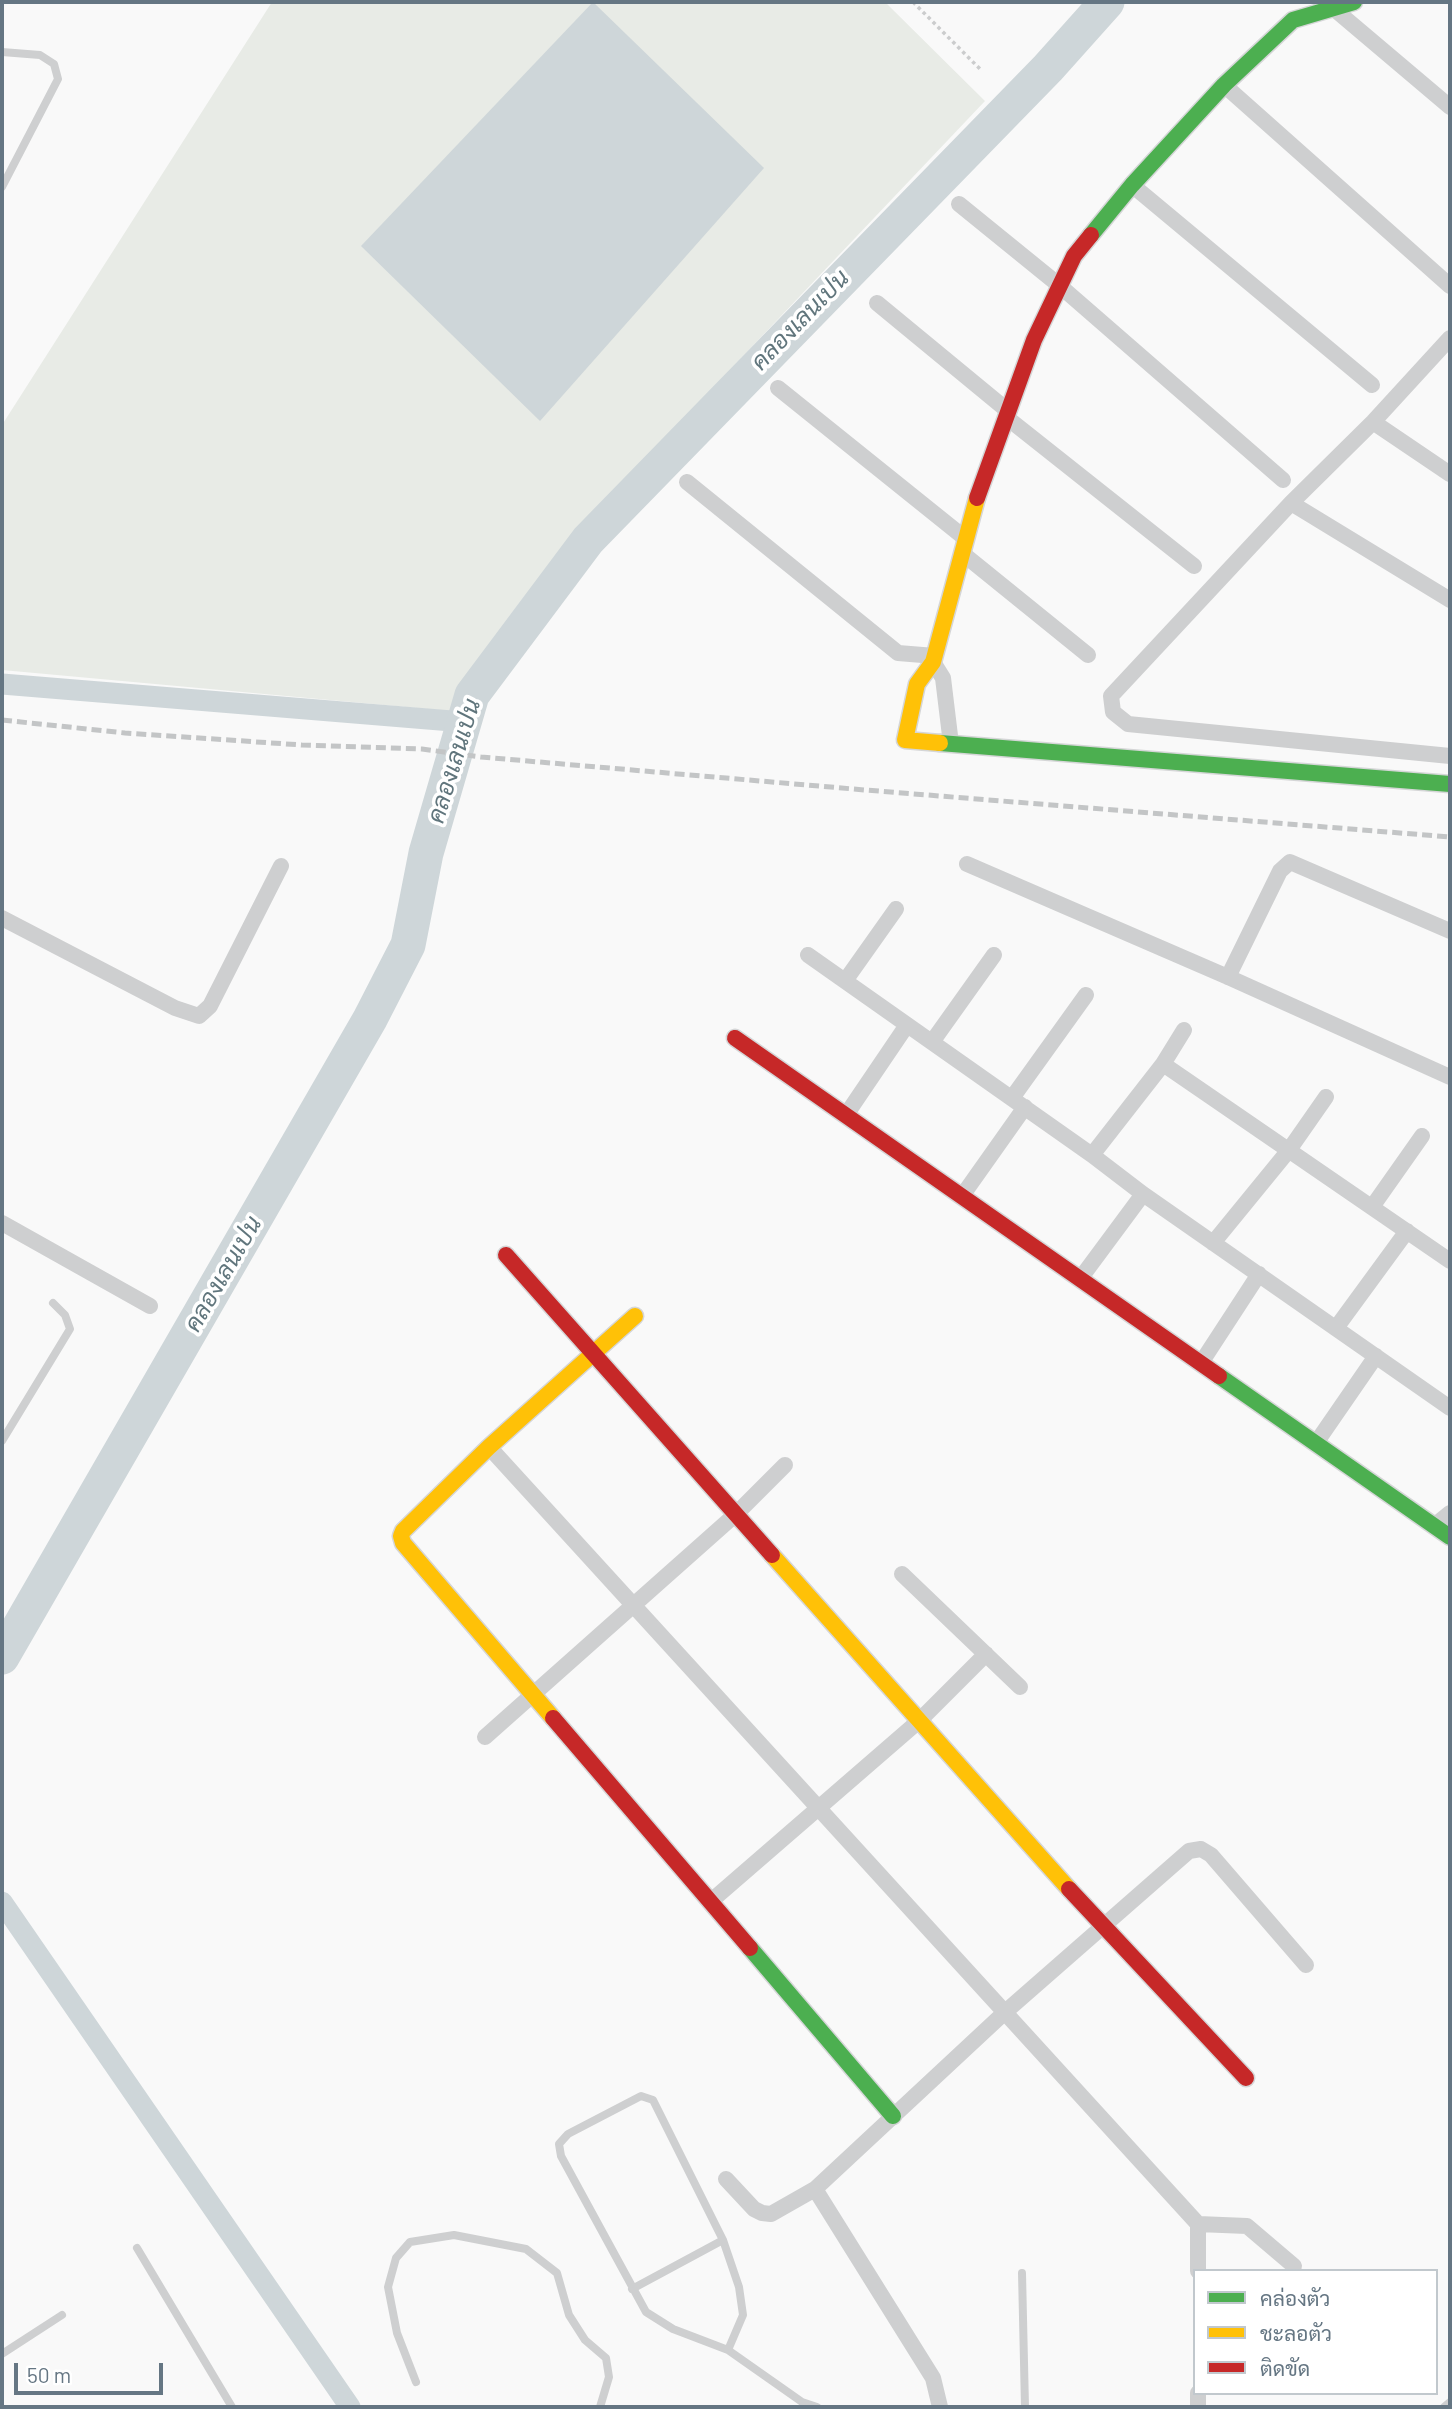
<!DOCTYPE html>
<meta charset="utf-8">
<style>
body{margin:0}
#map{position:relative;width:1452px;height:2409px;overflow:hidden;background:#f9f9f9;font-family:Barlow,Sarabun,sans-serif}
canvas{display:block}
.frame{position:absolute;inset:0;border:4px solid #657683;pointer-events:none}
.legend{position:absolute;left:1193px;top:2269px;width:245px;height:126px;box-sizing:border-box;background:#fff;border:2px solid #c1c8cd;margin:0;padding:9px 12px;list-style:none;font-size:21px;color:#657683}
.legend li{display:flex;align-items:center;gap:14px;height:35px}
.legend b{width:35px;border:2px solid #c1c8cd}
.scale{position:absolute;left:14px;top:2363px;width:149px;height:32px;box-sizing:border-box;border:4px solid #657683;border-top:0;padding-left:9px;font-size:21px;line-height:24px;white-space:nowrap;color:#657683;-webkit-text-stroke:5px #fff;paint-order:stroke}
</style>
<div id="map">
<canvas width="1452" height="2409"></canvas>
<div class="frame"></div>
<ul class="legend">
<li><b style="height:9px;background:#4caf50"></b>คล่องตัว</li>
<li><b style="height:9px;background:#ffc107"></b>ชะลอตัว</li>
<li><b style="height:9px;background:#c62828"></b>ติดขัด</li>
</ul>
<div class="scale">50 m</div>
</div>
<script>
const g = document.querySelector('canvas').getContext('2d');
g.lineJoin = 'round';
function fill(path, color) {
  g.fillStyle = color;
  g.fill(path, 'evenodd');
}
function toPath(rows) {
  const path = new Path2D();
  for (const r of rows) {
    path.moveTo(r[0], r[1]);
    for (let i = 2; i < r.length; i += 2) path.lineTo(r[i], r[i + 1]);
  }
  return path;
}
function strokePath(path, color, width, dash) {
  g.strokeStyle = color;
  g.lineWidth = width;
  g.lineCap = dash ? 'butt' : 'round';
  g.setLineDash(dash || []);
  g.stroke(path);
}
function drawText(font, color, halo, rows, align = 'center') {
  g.font = font + ' Barlow,Sarabun,sans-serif';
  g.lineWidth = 7;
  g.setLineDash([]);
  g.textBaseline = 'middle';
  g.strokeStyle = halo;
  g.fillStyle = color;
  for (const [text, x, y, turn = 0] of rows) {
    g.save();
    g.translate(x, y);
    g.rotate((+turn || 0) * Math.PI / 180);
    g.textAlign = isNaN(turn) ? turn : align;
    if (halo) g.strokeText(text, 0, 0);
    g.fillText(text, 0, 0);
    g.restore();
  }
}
fill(toPath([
 [272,2,885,2,985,101,635,470,535,587,450,711,2,670,2,425]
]), '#e8ebe6');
fill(toPath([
 [593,2,764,168,540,421,361,246]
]), '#ced6d9');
strokePath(toPath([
 [2,684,464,722],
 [2,1902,350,2407]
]), '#ced6d9', 21);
strokePath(toPath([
 [2,1657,370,1019,408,945,426,853,472,695,588,540,1048,68,1107,2]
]), '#ced6d9', 35);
const fast = toPath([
 [1091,235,1132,185,1224,85,1293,20,1354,2],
 [940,743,1450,784],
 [1219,1376,1450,1537],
 [750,1948,893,2116]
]);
const slow = toPath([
 [940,743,905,740,917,684,933,662,977,498],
 [772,1555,1069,1889],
 [553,1718,403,1543,401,1536,403,1531,489,1447,635,1316]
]);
const jam = toPath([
 [977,498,1034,340,1074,256,1091,235],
 [735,1038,1219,1376],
 [506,1255,772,1555],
 [553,1718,750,1948],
 [1069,1889,1246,2078]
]);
strokePath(fast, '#d5d6d7', 19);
strokePath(slow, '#d5d6d7', 19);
strokePath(jam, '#d5d6d7', 19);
strokePath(toPath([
 [913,2,982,71]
]), '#cbcccd', 3.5, [3.5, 3.5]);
strokePath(toPath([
 [2,52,40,55,54,64,58,79,2,187],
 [2,1441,70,1329,65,1315,53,1303],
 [137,2248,232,2407],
 [1022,2273,1025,2407],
 [632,2289,723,2240],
 [728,2350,743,2315,739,2287,723,2240,653,2100,641,2096,568,2134,559,2144,561,2156,646,2312,673,2329,728,2350,802,2402,817,2407],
 [2,2354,62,2315],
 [416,2382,397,2333,388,2287,396,2258,410,2242,454,2235,526,2249,557,2273,569,2315,585,2340,606,2358,609,2377,600,2407],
 [1444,2407,1450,2402]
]), '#cecfd0', 8);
strokePath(toPath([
 [1333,8,1450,107],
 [1224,85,1450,286],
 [1132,185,1372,385],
 [959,204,1060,286,1283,480],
 [877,303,1008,411],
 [1450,338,1373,422,1291,503,1111,696,1113,712,1128,724,1450,756],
 [778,388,966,539],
 [1006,417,1194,566],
 [1373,422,1450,474],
 [687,482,898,653,935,656],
 [1291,503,1450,600],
 [962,553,1088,655],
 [933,662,943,678,951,744],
 [967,864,1228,977,1450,1077],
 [2,918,175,1008,199,1016,210,1006,281,866],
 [808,955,1092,1155,1143,1194,1450,1408],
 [1228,977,1280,871,1290,862,1450,931],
 [845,981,896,909],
 [932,1042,994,955],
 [1163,1064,1450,1261],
 [1012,1098,1086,995],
 [846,1115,907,1025],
 [1092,1155,1163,1064,1184,1030],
 [962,1196,1025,1107],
 [1372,1207,1422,1136],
 [2,1223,150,1306],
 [1213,1243,1289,1150,1326,1097],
 [1080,1279,1143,1194],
 [1336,1328,1407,1231],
 [1201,1363,1259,1274],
 [1316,1443,1376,1356],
 [489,1447,1198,2224,1198,2271],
 [1434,1526,1450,1513],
 [902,1574,1020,1687],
 [485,1737,736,1514,785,1465],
 [710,1902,920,1720,986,1654],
 [726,2179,754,2209,762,2213,771,2214,815,2189,1004,2013,1189,1851,1201,1849,1211,1855,1306,1965],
 [815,2189,933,2378,940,2407],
 [1198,2224,1247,2226,1294,2266],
 [1198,2407,1198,2393]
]), '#cecfd0', 16);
strokePath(fast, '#4caf50', 16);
strokePath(slow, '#ffc107', 16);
strokePath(jam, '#c62828', 16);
strokePath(toPath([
 [2,720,125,733,302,745,422,749,481,757,865,790,1450,837]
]), '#c3c5c6', 5, [10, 5]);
drawText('italic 24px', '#60757c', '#fff', [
 ["คลองเลนเปน",800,320,-46],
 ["คลองเลนเปน",454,761,-73],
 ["คลองเลนเปน",223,1274,-60]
]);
</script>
